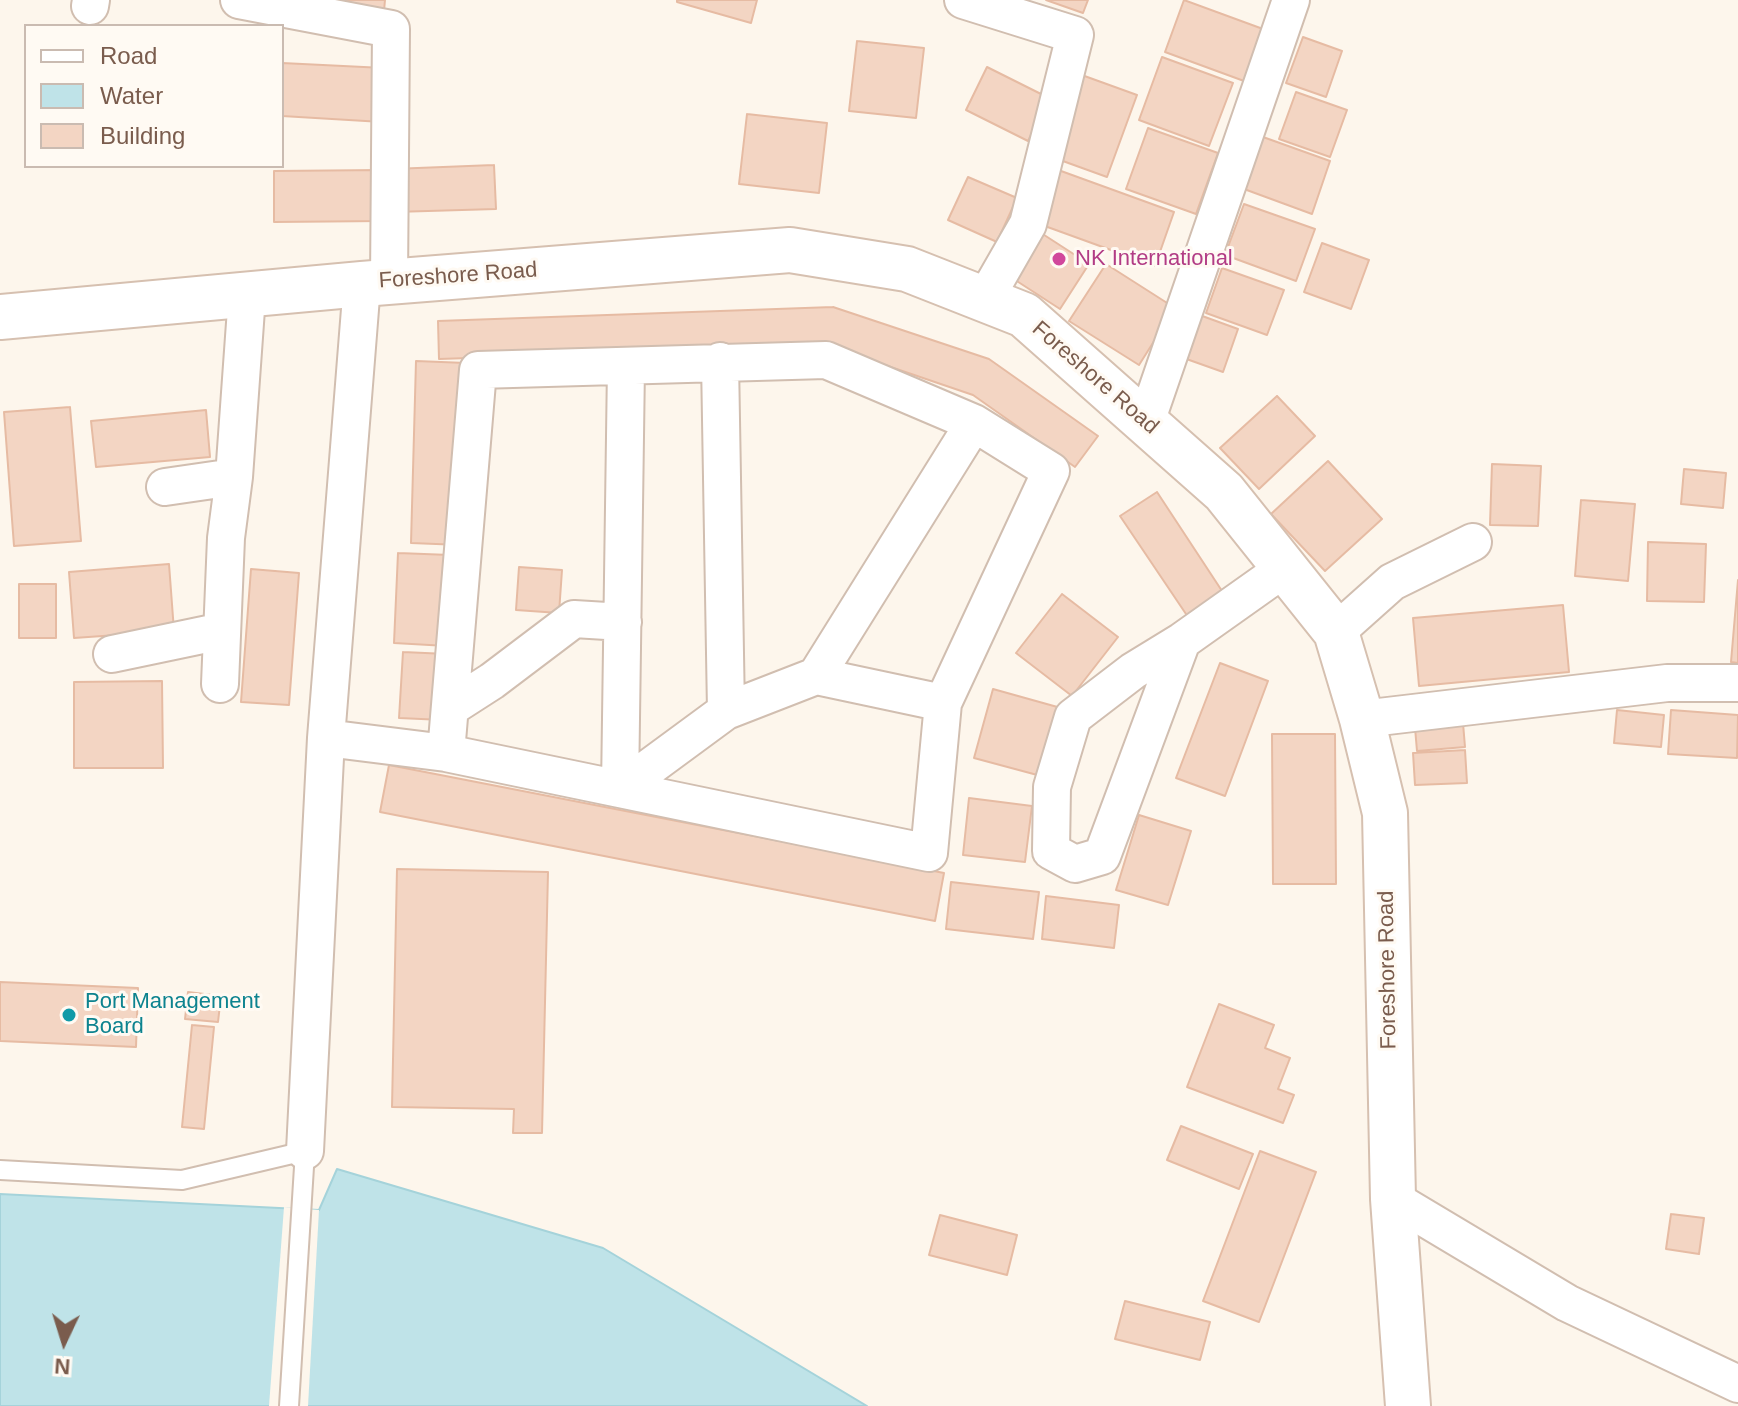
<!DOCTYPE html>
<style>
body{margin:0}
#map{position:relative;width:1738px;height:1406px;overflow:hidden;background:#fdf6ec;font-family:Helvetica,sans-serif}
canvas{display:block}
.legend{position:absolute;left:24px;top:24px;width:260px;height:144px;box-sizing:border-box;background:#fffaf3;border:2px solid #cabbb1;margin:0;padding:10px 14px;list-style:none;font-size:24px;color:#7a5c4d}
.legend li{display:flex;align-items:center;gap:16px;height:40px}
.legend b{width:40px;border:2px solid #cabbb1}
.north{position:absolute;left:24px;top:1302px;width:80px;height:80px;-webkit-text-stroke:6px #fffaf3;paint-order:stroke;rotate:184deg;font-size:22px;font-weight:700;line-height:32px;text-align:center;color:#7a5c4d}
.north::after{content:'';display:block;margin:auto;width:28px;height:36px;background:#7a5c4d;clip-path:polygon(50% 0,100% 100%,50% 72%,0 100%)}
</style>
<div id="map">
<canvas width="1738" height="1406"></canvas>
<ul class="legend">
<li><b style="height:10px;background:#fff"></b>Road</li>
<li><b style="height:22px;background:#bfe3e8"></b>Water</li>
<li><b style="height:22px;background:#f3d5c3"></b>Building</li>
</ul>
<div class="north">N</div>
</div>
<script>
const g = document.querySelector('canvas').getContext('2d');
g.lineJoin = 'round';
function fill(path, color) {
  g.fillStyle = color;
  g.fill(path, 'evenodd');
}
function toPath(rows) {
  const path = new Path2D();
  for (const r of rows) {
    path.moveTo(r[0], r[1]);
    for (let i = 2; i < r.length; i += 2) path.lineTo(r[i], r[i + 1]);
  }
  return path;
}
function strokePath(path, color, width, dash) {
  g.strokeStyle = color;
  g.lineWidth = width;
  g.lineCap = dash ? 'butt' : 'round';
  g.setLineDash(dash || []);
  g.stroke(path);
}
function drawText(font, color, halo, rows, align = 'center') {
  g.font = font + ' Helvetica,sans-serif';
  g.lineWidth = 6;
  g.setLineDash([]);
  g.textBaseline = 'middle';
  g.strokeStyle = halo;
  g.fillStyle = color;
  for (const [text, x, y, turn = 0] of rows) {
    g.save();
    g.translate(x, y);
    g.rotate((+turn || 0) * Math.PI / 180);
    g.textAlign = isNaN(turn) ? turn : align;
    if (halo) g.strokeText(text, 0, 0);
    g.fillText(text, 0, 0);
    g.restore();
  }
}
const water = toPath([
 [337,1169,603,1248,867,1406,0,1406,0,1194,319,1210,337,1169]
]);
fill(water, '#bfe3e8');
strokePath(water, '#a5d3da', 2);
fill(toPath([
 [284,1207,319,1210,308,1406,269,1406]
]), '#fdf6ec');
const building = toPath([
 [341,0,385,0,384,11,340,5,341,0],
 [677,0,757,0,751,23,677,2,677,0],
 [1046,0,1088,0,1083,13,1046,0],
 [1184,0,1263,29,1244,81,1165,52,1184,0],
 [1303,37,1342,51,1326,97,1286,83,1303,37],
 [857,41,924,48,916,118,849,111,857,41],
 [1162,57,1233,83,1209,146,1139,120,1162,57],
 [282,63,384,68,382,122,282,116,282,63],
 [987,67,1049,98,1028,141,966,110,987,67],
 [1079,74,1137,95,1107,177,1049,156,1079,74],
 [1296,92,1347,110,1330,157,1279,139,1296,92],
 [747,114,827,123,819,193,739,184,747,114],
 [1148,128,1218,153,1196,214,1126,189,1148,128],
 [1263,137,1330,161,1312,214,1244,189,1263,137],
 [494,165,496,209,394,212,392,169,494,165],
 [1050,167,1174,212,1155,266,1031,221,1050,167],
 [382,170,382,221,274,222,274,171,382,170],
 [968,177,1017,198,997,242,948,220,968,177],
 [1244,204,1315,229,1296,281,1225,255,1244,204],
 [1038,231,1089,264,1060,309,1009,276,1038,231],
 [1322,243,1369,260,1351,309,1304,292,1322,243],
 [1106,264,1175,308,1139,365,1069,321,1106,264],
 [1222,268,1284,290,1267,335,1206,313,1222,268],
 [833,307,989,359,1098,436,1075,467,973,395,829,346,439,359,438,321,833,307],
 [1194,313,1238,329,1223,372,1178,356,1194,313],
 [416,361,466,363,461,545,411,543,416,361],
 [1277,396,1315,436,1259,489,1220,448,1277,396],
 [70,407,81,541,14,546,4,412,70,407],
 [206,410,210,457,96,467,91,421,206,410],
 [1328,461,1382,519,1325,571,1271,514,1328,461],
 [1492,464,1541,466,1538,526,1490,525,1492,464],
 [1684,469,1726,473,1723,508,1681,504,1684,469],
 [1157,492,1224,594,1188,617,1120,516,1157,492],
 [1581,500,1635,504,1628,581,1575,576,1581,500],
 [1648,542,1706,544,1704,602,1647,601,1648,542],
 [398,553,450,555,447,646,394,643,398,553],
 [169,564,174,631,74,638,69,572,169,564],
 [519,567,562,570,559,613,516,610,519,567],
 [251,569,299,573,289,705,241,702,251,569],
 [1738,580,1738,663,1731,662,1738,580],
 [19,584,56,584,56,638,19,638,19,584],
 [1062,594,1118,637,1072,696,1016,653,1062,594],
 [1563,605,1569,672,1419,686,1413,618,1563,605],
 [403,652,447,654,443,720,399,718,403,652],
 [1220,663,1268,681,1225,796,1176,778,1220,663],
 [162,681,163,768,74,768,74,682,162,681],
 [993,689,1061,708,1041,776,974,758,993,689],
 [1617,710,1664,715,1661,747,1614,743,1617,710],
 [1671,710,1738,715,1737,758,1668,754,1671,710],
 [1462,711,1465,747,1417,751,1414,716,1462,711],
 [1272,734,1335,734,1336,884,1273,884,1272,734],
 [1465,750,1467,783,1415,785,1413,753,1465,750],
 [389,765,944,873,935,921,380,812,389,765],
 [969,798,1032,806,1025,862,963,855,969,798],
 [1139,815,1191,831,1168,905,1116,890,1139,815],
 [397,869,548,872,542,1133,513,1133,514,1109,392,1107,397,869],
 [951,882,1039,892,1033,939,946,929,951,882],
 [1046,896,1119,905,1114,948,1042,939,1046,896],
 [0,982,138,988,136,1047,0,1041,0,982],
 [188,992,221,996,218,1022,185,1019,188,992],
 [1219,1004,1274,1025,1265,1048,1290,1058,1278,1089,1294,1095,1283,1123,1187,1087,1219,1004],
 [192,1025,214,1027,204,1129,182,1127,192,1025],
 [1181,1126,1253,1154,1239,1189,1167,1160,1181,1126],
 [1260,1151,1316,1172,1259,1322,1203,1301,1260,1151],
 [1671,1214,1704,1218,1699,1254,1666,1249,1671,1214],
 [940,1215,1017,1235,1007,1275,929,1255,940,1215],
 [1125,1301,1210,1322,1200,1360,1115,1339,1125,1301]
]);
fill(building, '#f3d5c3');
strokePath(building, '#e6bba3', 2);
const lane = toPath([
 [0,1170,182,1180,305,1151,289,1406]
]);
const street = toPath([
 [239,0,391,29,389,281],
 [963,0,1075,35,1028,224,985,299],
 [90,6,91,0],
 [720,361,726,711],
 [1146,422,1291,0],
 [165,487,234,477],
 [1336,632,1392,582,1473,542],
 [1182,641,1102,856,1075,864,1051,851,1052,787,1073,717,1133,671,1182,641,1285,568],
 [112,654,222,631],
 [816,676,943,703],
 [220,684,226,538,234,477,247,295],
 [450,708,492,681,574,619,623,622],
 [1362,719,1667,683,1738,683],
 [326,738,446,753,929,853,943,703,1051,471,974,423,826,360,478,370,446,753],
 [620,789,726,711,816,676,974,423],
 [620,789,626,366],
 [305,1151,326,738,362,284],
 [1393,1199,1567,1303,1738,1384]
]);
const secondary = toPath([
 [0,317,362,284,790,250,907,269,1024,315,1224,492,1336,632,1362,719,1385,813,1393,1199,1408,1406]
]);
strokePath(lane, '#d1beb0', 22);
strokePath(street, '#d1beb0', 40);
strokePath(secondary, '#d6c0b0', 48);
strokePath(lane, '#fff', 18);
strokePath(street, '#fff', 36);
strokePath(secondary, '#fff', 44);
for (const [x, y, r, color] of [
 [1059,259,8,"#d1479c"],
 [69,1015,8,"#0f9aa8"]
]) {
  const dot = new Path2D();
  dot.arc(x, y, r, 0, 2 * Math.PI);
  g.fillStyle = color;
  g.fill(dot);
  strokePath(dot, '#fffaf3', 3);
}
drawText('22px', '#b23c85', '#fffaf3', [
 ["NK International",1075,259]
], 'left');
drawText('22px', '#7a5c4d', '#fffaf3', [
 ["Foreshore Road",458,276,-4],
 ["Foreshore Road",1095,378,41],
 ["Foreshore Road",1388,970,-91]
]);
drawText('22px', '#0d838f', '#fffaf3', [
 ["Port Management",85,1002],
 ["Board",85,1027]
], 'left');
</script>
